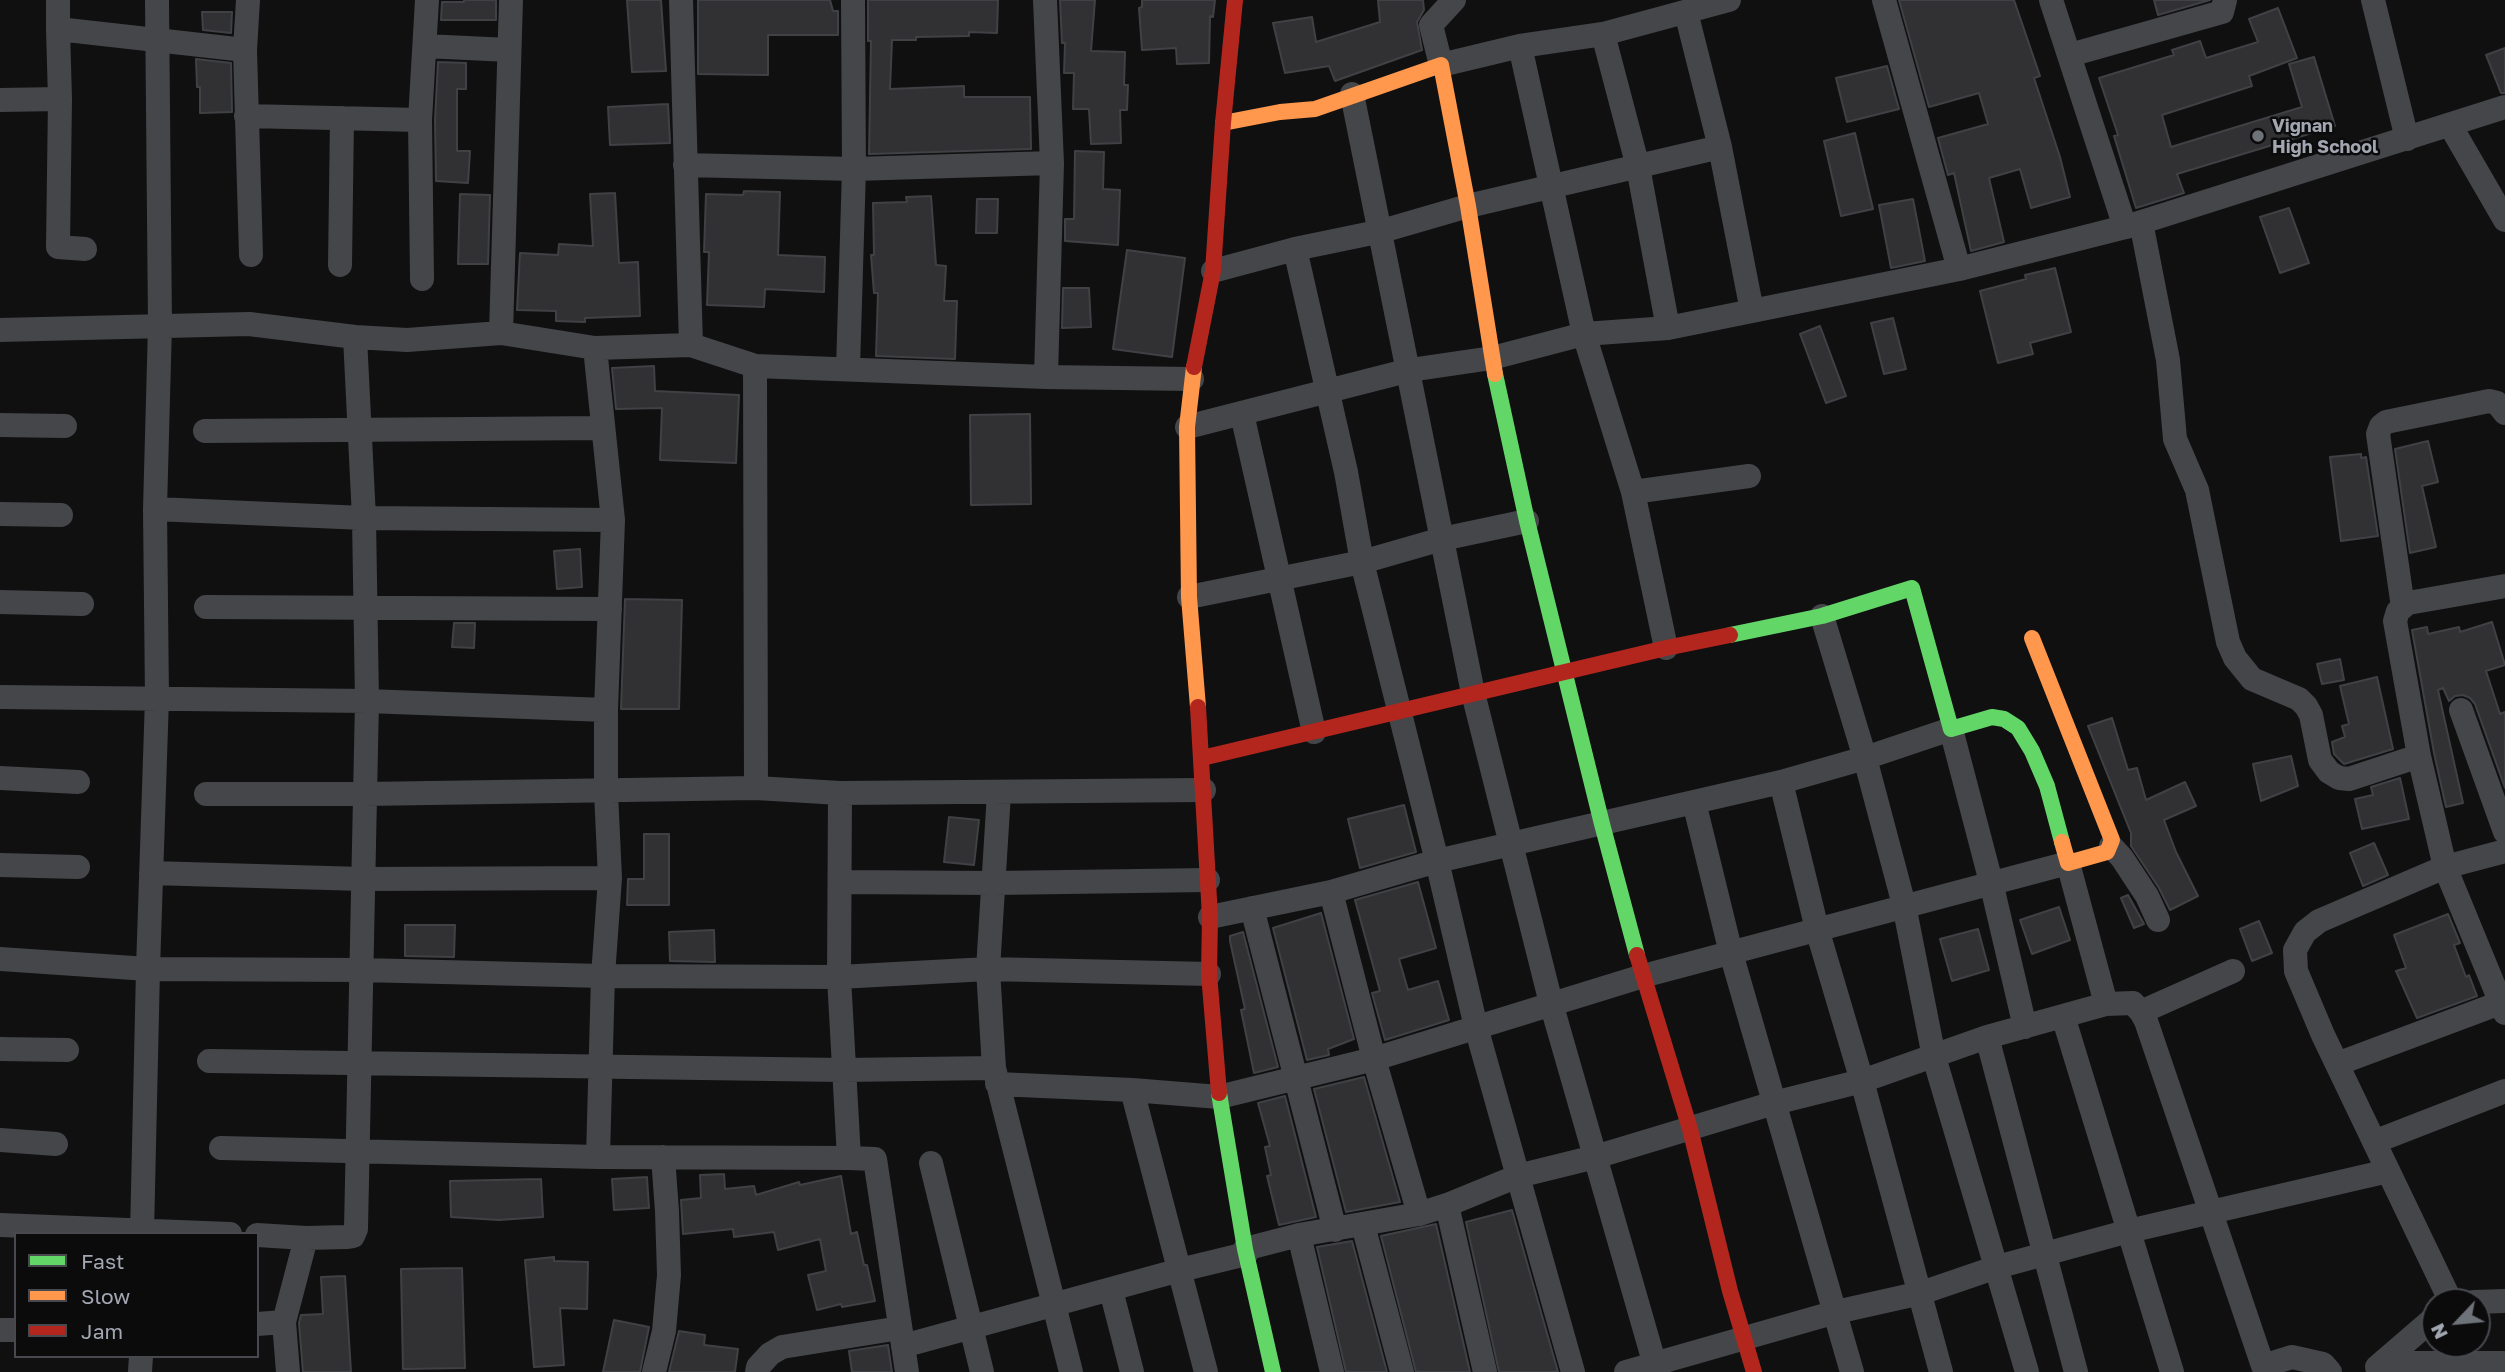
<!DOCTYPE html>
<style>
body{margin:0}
#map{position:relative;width:2505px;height:1372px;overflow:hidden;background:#101011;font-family:"Golos Text",sans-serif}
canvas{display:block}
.legend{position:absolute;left:14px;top:1232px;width:245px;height:126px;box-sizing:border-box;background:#0b0b0c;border:2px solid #47494e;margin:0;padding:9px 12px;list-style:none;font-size:21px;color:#a1a6b1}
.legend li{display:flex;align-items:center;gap:14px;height:35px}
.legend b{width:35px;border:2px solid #47494e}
.north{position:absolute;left:2421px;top:1288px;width:70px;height:70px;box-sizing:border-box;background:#0b0b0c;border:2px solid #47494e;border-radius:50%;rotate:244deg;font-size:19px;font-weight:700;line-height:28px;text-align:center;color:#a1a6b1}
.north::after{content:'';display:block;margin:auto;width:24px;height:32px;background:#6e7279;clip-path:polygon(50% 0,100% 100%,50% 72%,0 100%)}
</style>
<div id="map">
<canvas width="2505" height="1372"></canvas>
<ul class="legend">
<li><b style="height:9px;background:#63d668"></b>Fast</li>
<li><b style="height:9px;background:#ff974d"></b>Slow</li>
<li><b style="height:9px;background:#b3261e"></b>Jam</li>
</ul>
<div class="north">N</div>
</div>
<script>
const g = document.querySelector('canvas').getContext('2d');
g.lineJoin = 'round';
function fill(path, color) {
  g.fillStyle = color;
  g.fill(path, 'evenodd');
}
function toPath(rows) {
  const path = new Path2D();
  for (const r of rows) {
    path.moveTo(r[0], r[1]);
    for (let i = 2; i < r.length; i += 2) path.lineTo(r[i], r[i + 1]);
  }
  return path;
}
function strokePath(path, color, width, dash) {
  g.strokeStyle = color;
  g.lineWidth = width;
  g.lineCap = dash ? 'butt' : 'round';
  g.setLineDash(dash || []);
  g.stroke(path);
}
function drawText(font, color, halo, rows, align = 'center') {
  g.font = font + ' "Golos Text",sans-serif';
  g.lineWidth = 5;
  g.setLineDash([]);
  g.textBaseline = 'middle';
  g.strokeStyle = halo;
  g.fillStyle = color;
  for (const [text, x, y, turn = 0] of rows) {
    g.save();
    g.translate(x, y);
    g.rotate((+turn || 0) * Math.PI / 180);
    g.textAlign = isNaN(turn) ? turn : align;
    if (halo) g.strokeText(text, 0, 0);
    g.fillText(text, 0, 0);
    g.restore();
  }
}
const building = toPath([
 [464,0,496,0,496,20,441,20,442,2,464,2,464,0],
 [627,0,661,0,666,71,632,72,627,0],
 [698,0,830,0,833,11,838,11,838,35,768,35,768,75,698,74,698,0],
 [868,0,998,0,997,33,969,32,969,36,916,37,916,40,892,40,890,89,964,86,964,97,1030,97,1031,149,869,154,871,41,868,41,868,0],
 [1060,0,1095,0,1091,51,1125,52,1124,85,1128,85,1127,110,1120,110,1121,143,1091,144,1089,109,1073,109,1074,73,1064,73,1065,43,1062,43,1060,0],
 [1142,0,1215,0,1213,17,1210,16,1209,63,1177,64,1176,48,1142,50,1139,8,1142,7,1142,0],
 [1378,0,1423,0,1424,10,1417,22,1422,50,1335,81,1329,66,1285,73,1273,23,1312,17,1316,42,1380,22,1378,0],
 [1899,0,2014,0,2040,76,2034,78,2060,157,2070,197,2031,208,2020,169,1989,178,2004,242,1971,251,1954,173,1948,175,1938,138,1988,124,1979,93,1929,107,1899,0],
 [2154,0,2210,0,2158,15,2154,0],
 [2278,8,2297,58,2249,76,2252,86,2162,115,2171,147,2302,107,2289,64,2314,57,2335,126,2177,174,2184,193,2136,208,2114,136,2118,135,2099,78,2174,55,2172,50,2200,41,2206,58,2258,42,2249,19,2278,8],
 [202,12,232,12,231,33,203,30,202,12],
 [2505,48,2505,93,2501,93,2486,55,2505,48],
 [196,59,231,63,232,112,200,113,200,87,197,87,196,59],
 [438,62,466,63,466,89,457,89,457,151,470,151,468,183,436,181,435,120,438,62],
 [1887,66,1899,109,1847,122,1836,78,1887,66],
 [668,104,670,143,610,145,608,107,668,104],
 [1855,133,1873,209,1841,216,1824,141,1855,133],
 [1075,151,1104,152,1103,189,1120,190,1118,245,1065,241,1065,219,1074,219,1075,151],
 [744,191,780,192,778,255,825,257,824,292,765,289,764,307,707,305,709,252,704,252,706,194,743,195,744,191],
 [615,193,619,263,638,262,640,316,585,318,585,322,556,321,556,311,517,310,520,253,558,255,559,244,593,246,590,194,615,193],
 [460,194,490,195,488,264,458,264,460,194],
 [931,196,936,265,946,266,944,301,957,301,955,359,876,356,878,293,874,293,871,255,874,255,873,203,907,202,906,197,931,196],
 [977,199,998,199,997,233,976,233,977,199],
 [1913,199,1925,261,1891,268,1879,205,1913,199],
 [2289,208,2309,263,2280,273,2260,217,2289,208],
 [1127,250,1185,258,1172,357,1113,349,1127,250],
 [2055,268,2071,332,2030,343,2033,354,1998,363,1980,291,2026,279,2025,275,2055,268],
 [1063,288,1089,288,1091,327,1062,328,1063,288],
 [1893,318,1906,369,1884,374,1871,323,1893,318],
 [1820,326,1846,396,1826,403,1800,334,1820,326],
 [654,366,655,391,739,395,736,463,660,460,662,408,616,409,612,368,654,366],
 [1030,414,1031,504,971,505,970,415,1030,414],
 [2428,441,2438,482,2422,486,2436,547,2410,553,2395,449,2428,441],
 [2361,454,2361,458,2366,457,2378,536,2341,541,2330,457,2361,454],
 [580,549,582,587,557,589,554,551,580,549],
 [625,599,682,600,679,709,621,709,625,599],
 [2492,622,2505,665,2486,671,2500,714,2505,712,2505,788,2475,704,2470,698,2463,695,2455,696,2449,701,2443,688,2438,690,2463,803,2446,807,2434,753,2412,630,2427,627,2428,634,2459,627,2460,632,2492,622],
 [454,623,475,623,474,648,452,647,454,623],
 [2340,659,2344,680,2322,684,2317,664,2340,659],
 [2377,677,2393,749,2344,764,2334,754,2332,742,2345,737,2342,726,2349,724,2340,686,2377,677],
 [2112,718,2128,770,2137,768,2146,800,2185,782,2196,806,2164,820,2176,852,2198,896,2170,910,2159,888,2131,846,2131,833,2088,726,2112,718],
 [2291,756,2298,786,2261,801,2253,764,2291,756],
 [2400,778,2409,819,2362,829,2355,799,2373,795,2371,787,2400,778],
 [1404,805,1416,852,1360,868,1348,819,1404,805],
 [949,817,979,820,974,865,944,862,949,817],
 [644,834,669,834,669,905,627,905,628,879,644,879,644,834],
 [2374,843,2388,875,2363,886,2350,853,2374,843],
 [1418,882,1436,948,1399,959,1408,990,1438,981,1449,1020,1385,1040,1372,993,1380,991,1355,900,1418,882],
 [2128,895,2144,924,2134,928,2121,898,2128,895],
 [2059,907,2070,940,2032,954,2020,920,2059,907],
 [1321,913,1354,1039,1328,1049,1329,1055,1307,1060,1273,928,1321,913],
 [2448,914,2460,943,2454,945,2466,977,2469,975,2477,996,2417,1018,2396,971,2406,968,2394,935,2448,914],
 [2259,921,2272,953,2252,961,2240,929,2259,921],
 [405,925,455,925,454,957,405,956,405,925],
 [1978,929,1989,970,1952,981,1940,939,1978,929],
 [714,930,715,962,670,961,669,932,714,930],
 [1243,932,1278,1067,1254,1073,1241,1010,1245,1009,1230,941,1230,936,1243,932],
 [1364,1077,1400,1202,1346,1212,1314,1089,1364,1077],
 [1285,1096,1316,1217,1279,1225,1267,1176,1271,1175,1265,1147,1270,1146,1258,1103,1285,1096],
 [724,1174,725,1189,754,1186,756,1195,799,1182,800,1185,841,1176,851,1234,857,1232,864,1265,867,1265,875,1301,842,1307,841,1304,817,1310,808,1275,826,1271,820,1239,778,1250,774,1232,734,1237,733,1229,683,1234,681,1200,701,1198,700,1175,724,1174],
 [647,1177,649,1208,614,1210,612,1179,647,1177],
 [541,1179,543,1217,499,1220,451,1217,450,1181,541,1179],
 [1512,1210,1558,1372,1499,1372,1466,1222,1512,1210],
 [1436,1224,1470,1372,1416,1372,1381,1236,1436,1224],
 [1352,1241,1387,1372,1346,1372,1317,1247,1352,1241],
 [554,1257,554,1261,588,1262,587,1309,560,1308,564,1365,534,1367,525,1260,554,1257],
 [462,1268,465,1368,403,1369,401,1269,462,1268],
 [345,1276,351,1372,303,1372,299,1323,301,1315,323,1314,321,1277,345,1276],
 [614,1320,649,1327,640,1372,603,1372,614,1320],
 [679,1331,705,1335,704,1345,738,1349,735,1372,669,1372,679,1331],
 [888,1345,892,1372,852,1372,849,1351,888,1345]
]);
fill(building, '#313133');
strokePath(building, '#404144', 2);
strokePath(toPath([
 [248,0,245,50,251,255],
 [681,0,691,345],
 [1045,0,1052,163,1046,377],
 [1454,0,1431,25,1441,65,1520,46,1584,334,1668,328,1752,311,1720,147,1686,12],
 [1884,0,1959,269],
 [2373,0,2407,139],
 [58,29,58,0],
 [1603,34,1638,167,1668,328],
 [425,46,509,50],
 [1520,46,1603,34,1729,0],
 [2070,55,2222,12,2225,0],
 [1352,94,1473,693,1551,1003,1657,1372],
 [60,99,58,29,245,50],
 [0,100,60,99,58,247,85,249],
 [246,116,420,120],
 [2450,125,2505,220],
 [685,165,854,169,853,0],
 [2141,222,2168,360,2175,439,2197,490,2228,642,2235,658,2252,679,2299,699,2306,706,2311,715,2320,760,2329,772,2339,778,2349,779,2419,756],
 [2126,227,2505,107],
 [1295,249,1346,472,1362,562,1437,861,1476,1027,1573,1372],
 [340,265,342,118],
 [1213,271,1295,249,1382,231,1468,206,1720,147],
 [422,279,420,120,427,0],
 [1752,311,1959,269,2125,227,2051,0],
 [0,330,249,324,355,337,407,340,501,333,595,348,691,345,755,366,1046,377,1192,379],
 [501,333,511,0],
 [595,348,613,520,606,710,606,792,610,878,603,976,598,1157],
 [755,366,756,788,840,793,839,977,849,1158,875,1159,907,1372],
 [848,369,854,169,1052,163],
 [1242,414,1314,732],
 [0,425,65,426],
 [1187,427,1410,370,1492,358,1584,334,1633,492,1666,648],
 [205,431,603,428],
 [1633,492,1749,476],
 [155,509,364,518,613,520],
 [0,514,61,515],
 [2505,586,2408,603,2398,611,2395,621,2419,756,2445,867,2505,1013],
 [1189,597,1362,562,1442,539,1527,521],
 [0,602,82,604],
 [206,607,610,609],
 [2403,607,2378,434,2381,426,2386,422,2489,401,2497,403,2505,413],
 [1822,616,1865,758,1904,905,1934,1057,2027,1372],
 [0,697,367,701,606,710],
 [2461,710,2505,832],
 [0,778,78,782],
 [1781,782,1865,758,1951,729,1991,882,2025,1027],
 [840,793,1204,790],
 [999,793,988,969,994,1068,1071,1372],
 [206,794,365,794,756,788],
 [1694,802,1731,953,1852,1372],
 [2111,846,2122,858,2147,896,2158,920],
 [0,865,78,867],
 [151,873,363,879,610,878],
 [840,882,994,883,1208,880],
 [1331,892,1374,1059,1419,1214],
 [1252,908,1335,1230],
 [1210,917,1331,892,1437,861,1781,782,1817,929,1862,1081,1941,1372],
 [0,959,148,969,362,970,603,976,839,977,988,969,1209,974],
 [2141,1012,2233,971],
 [2063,1016,2172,1372],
 [0,1049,67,1050],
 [209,1061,842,1070,994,1068],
 [2337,1064,2500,1003],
 [997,1084,1132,1090,1219,1097,1374,1059,1643,976,2068,863,2106,1004],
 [1132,1090,1206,1372],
 [0,1140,56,1144],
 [2374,1142,2505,1091],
 [221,1148,598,1157,849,1158],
 [931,1163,982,1372],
 [1447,1205,1485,1372],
 [0,1225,230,1234],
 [1363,1225,1402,1372],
 [142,1234,148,969,157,698,155,509,160,325,157,0],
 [257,1235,306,1238,284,1322,288,1372],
 [1299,1235,1332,1372],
 [306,1238,346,1237,353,1236,356,1229,367,701,364,518,355,337],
 [1245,1249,1299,1235,1419,1214,1447,1205,1518,1176,1595,1157,1774,1103,1862,1081,1987,1037],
 [1111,1290,1132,1372],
 [2451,1302,2323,1035,2296,971,2295,950,2305,932,2319,921,2445,867,2505,851],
 [2474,1302,2505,1301],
 [257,1324,284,1322],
 [0,1330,16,1330],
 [903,1346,1180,1270,1246,1254],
 [2382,1363,2505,1363],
 [2377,1367,2435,1317],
 [140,1372,141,1356],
 [654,1372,664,1331,669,1275,667,1211,663,1157],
 [757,1372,758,1367,770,1354,782,1347,900,1328],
 [1626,1372,1836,1312,1921,1293,1997,1267,2129,1231,2388,1171],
 [2076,1372,1987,1037,2106,1004,2133,1003,2141,1012,2146,1021,2263,1366,2292,1357,2323,1364,2330,1372]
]), '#454649', 24);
strokePath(toPath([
 [1495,374,1527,521,1602,824,1637,955],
 [1730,635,1822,616,1912,588,1951,729,1992,717,2004,719,2018,728,2032,751,2047,786,2062,842],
 [1219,1093,1245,1249,1273,1372]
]), '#63d668', 16);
strokePath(toPath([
 [1223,123,1280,112,1315,109,1441,65,1468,206,1495,374],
 [1194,367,1187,427,1189,597,1198,707],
 [2032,638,2112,840,2107,852,2068,863,2062,842]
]), '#ff974d', 16);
strokePath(toPath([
 [1194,367,1213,271,1223,123,1235,0],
 [1198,707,1210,917,1209,974,1219,1093],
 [1202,758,1666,648,1730,635],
 [1637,955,1690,1129,1730,1291,1754,1372]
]), '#b3261e', 16);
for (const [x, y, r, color] of [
 [2258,136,7,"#6e7279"]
]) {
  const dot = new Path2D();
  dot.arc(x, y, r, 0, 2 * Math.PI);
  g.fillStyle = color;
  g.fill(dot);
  strokePath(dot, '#0b0b0c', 2.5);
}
drawText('bold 18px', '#a1a6b1', '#0b0b0c', [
 ["Vignan",2272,126],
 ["High School",2272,147]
], 'left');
</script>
